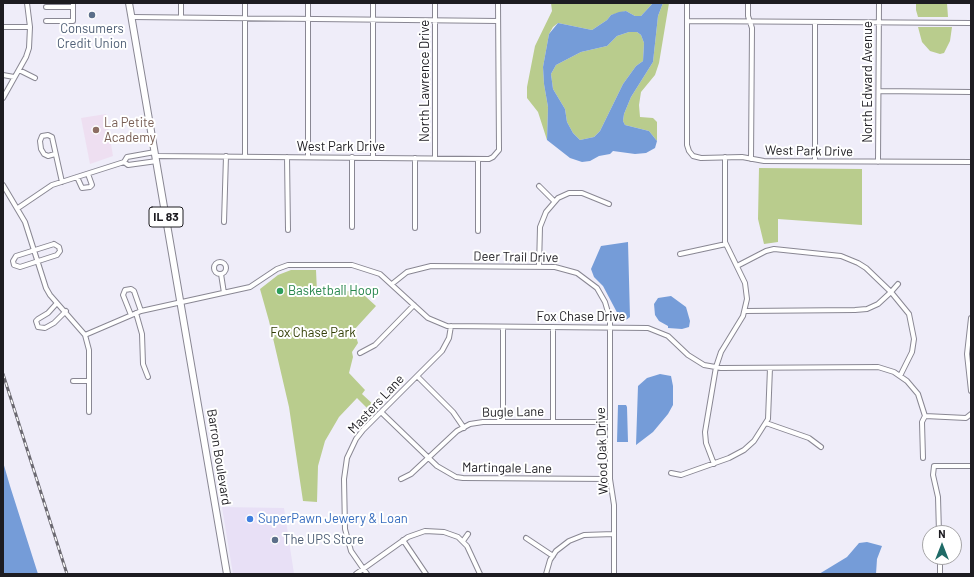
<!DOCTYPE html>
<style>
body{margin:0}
#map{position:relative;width:974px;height:577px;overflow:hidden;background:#efedf9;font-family:Barlow,sans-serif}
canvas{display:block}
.frame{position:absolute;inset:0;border:4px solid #1d1c21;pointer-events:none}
.north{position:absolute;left:922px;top:525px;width:40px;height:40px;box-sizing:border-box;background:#fff;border:1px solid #a5a4a6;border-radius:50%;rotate:0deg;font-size:11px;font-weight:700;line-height:16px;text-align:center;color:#1d1c21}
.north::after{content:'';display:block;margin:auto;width:14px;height:18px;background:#1f6b67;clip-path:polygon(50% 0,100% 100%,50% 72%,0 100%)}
</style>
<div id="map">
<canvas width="974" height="577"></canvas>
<div class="frame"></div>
<div class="north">N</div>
</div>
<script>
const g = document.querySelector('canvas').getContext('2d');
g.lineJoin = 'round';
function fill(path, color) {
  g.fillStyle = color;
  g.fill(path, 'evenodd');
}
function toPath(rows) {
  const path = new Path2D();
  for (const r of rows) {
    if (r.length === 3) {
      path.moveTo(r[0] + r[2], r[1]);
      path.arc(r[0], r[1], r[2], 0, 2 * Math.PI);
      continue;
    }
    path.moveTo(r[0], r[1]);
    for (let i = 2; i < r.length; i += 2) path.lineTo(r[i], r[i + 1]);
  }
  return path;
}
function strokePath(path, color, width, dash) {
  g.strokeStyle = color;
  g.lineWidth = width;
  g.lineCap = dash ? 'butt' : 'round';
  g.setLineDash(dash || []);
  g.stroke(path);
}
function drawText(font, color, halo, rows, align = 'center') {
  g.font = font + ' Barlow,sans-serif';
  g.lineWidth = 4;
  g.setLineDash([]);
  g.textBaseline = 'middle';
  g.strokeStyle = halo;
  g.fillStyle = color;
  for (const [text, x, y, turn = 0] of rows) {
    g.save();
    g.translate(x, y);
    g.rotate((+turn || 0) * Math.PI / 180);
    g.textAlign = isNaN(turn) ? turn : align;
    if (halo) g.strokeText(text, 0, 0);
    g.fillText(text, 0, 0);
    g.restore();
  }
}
fill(toPath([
 [222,507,284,508,294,574,233,574]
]), '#e8e0f6');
fill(toPath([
 [106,114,113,156,90,164,81,118]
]), '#eedff1');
fill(toPath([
 [551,3,653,3,641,16,635,16,626,11,611,15,607,20,592,30,558,23,553,27,549,34,543,67,544,84,548,107,547,140,538,112,527,98,527,87,535,46,552,11],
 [663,3,669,3,659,63,655,75,641,92,639,105,640,117,653,118,657,122,657,141,649,131,625,125,623,121,624,114,631,97,653,62,658,16],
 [916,3,947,3,948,17,918,17,916,10],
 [918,27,952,27,950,41,944,53,940,54,930,51,922,42],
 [629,32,637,32,641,35,644,43,643,61,636,66,623,84,600,131,594,137,580,140,573,133,567,122,565,109,553,89,551,74,556,65,581,52,607,46,617,36],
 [759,168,862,169,862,225,778,219,778,242,764,244,758,219],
 [291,270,316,270,317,292,352,291,365,296,376,306,354,330,358,343,352,352,353,357,349,373,365,390,362,394,376,407,371,412,357,398,339,417,325,441,318,466,317,502,303,501,289,407,269,321,260,289,278,275]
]), '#b9cc8d');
fill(toPath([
 [653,3,663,3,658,16,653,62,631,97,624,114,623,121,625,125,649,131,657,141,655,148,646,153,635,154,613,151,610,154,599,156,590,161,582,162,570,158,547,140,548,107,544,84,543,67,549,34,558,23,592,30,607,20,611,15,619,12,626,11,635,16,641,16],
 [629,32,637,32,641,35,644,43,643,61,636,66,623,84,600,131,594,137,580,140,573,133,567,122,565,109,553,89,551,74,556,65,581,52,607,46,617,36],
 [628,242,630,317,626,320,621,320,603,286,594,277,591,269,601,246],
 [671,296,686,307,690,321,689,327,682,329,668,328,668,326,659,321,655,315,654,304,658,298],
 [660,374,671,376,673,386,673,405,668,414,653,432,636,445,638,386,647,378],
 [618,405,626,405,627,407,628,442,617,442],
 [3,462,10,486,38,574,3,574],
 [867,542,882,546,877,559,876,574,819,574,847,557,859,543]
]), '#759cd8');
const street = toPath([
 [181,3,181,17],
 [308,3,308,157],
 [373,3,373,158],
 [687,3,687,145,689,151,693,156,701,158,742,157,764,161,971,162],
 [748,3,748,16,752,28,751,159],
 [46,7,73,7],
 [132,17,498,21],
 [46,21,73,21,73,3],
 [687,21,971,23],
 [815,23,815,161],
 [3,27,30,27],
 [19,70,35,78],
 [3,75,14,77],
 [879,91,971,92],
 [3,98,26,57,29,48,30,27,27,3],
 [155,152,127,157,124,162,128,165,157,161],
 [55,154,48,156,44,154,41,149,40,141,42,136,48,135,52,137,62,182],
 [156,156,489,159,493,157,499,150,498,3],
 [245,156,245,3],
 [287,157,288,230],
 [415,158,415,228],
 [435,158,435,3],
 [478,159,478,231],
 [878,162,879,3],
 [77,177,82,188,90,187,92,185,88,174],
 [3,185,25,222,46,288,50,295,85,335,89,350,89,412],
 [539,186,554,201],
 [18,208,52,185,124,162],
 [224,222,226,156],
 [352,227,352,157],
 [54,244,59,247,60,251,57,255,20,267,14,265,13,261,16,256,54,244],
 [680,254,726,244],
 [220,268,6],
 [737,266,766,251,774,249,841,256,858,263,866,268,891,292,878,304,867,309,855,310,745,311],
 [539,267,540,227,546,212,558,198,569,193,582,193,609,204],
 [221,274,224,293],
 [392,284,407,272,431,266,555,267,577,273,597,288,605,302,610,319,610,479,614,505,614,574],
 [898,284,891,292,909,314,914,339,912,352,900,376],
 [57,303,48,313,38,319,36,321,38,327,45,328,54,323,66,311],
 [136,313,142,334,143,364,148,377],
 [131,315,123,295,125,290,131,289,134,291,141,311],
 [971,318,967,354,971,391],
 [85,335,141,311,250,287,277,269,288,265,352,265,380,274,428,318,447,326,648,328,668,336,688,355,704,365,721,368,878,367,894,372,907,381,918,394,925,416,966,418,971,414],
 [360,353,375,345,414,305],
 [417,376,453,412,464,428],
 [73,381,89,381],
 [381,412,437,466,456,477,463,478,610,479],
 [553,421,553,327],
 [503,422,503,327],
 [766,423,809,438,821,447],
 [923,458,922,422,925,416],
 [714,464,706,443,705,432,716,367,721,352,743,316,747,299,745,283,725,242,725,157],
 [671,473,681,475,729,458,744,450,754,441,768,419,770,368],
 [401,479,411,474,457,431,470,424,483,422,610,422],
 [939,533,938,497,933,475,934,466,971,466],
 [526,538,553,556],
 [403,540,426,574],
 [463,541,468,534],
 [940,557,940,574],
 [356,574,408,537,425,531,444,532,458,537,467,546,480,574],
 [367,574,351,551,345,529,344,479,347,458,356,439,363,430,442,351,449,338,451,326],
 [546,574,550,560,556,551,569,541,584,535,614,534]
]);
const primary = toPath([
 [129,3,227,574]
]);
strokePath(street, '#898793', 6);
strokePath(primary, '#898793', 8);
strokePath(street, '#fff', 4);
strokePath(primary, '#fff', 6);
const rail = toPath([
 [3,374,67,574]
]);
strokePath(rail, '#6b6971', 3);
strokePath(rail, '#fff', 1.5, [4.5]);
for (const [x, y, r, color] of [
 [92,15,4,"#5c6f8a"],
 [96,130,4,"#8d6e63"],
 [280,291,4,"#2e9e5b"],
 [250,519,4,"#3f7fe0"],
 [275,540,4,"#5c6f8a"]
]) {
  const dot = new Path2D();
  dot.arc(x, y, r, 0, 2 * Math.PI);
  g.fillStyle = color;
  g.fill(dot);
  strokePath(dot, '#fff', 1.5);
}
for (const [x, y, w] of [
 [166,217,34]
]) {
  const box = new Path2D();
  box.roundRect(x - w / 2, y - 10, w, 20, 3);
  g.fillStyle = '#fff';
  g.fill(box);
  strokePath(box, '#1d1c21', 1);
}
drawText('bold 12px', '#1d1c21', null, [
 ["IL 83",166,217]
]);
drawText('13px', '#4e5e75', '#fff', [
 ["Consumers",92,29],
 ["Credit Union",92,44],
 ["The UPS Store",283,540,"left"]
]);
drawText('13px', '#1d1c21', '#fff', [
 ["North Lawrence Drive",425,81,-90],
 ["North Edward Avenue",868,82,-90],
 ["West Park Drive",341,147],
 ["West Park Drive",809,151,1],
 ["Deer Trail Drive",516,257,1],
 ["Fox Chase Drive",581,317],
 ["Masters Lane",376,404,-47],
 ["Bugle Lane",513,412,-1],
 ["Wood Oak Drive",602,451,-92],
 ["Barron Boulevard",219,457,81],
 ["Martingale Lane",507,468,1]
]);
drawText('13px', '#785e54', '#fff', [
 ["La Petite",104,123],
 ["Academy",104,138]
], 'left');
drawText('13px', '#27864d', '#fff', [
 ["Basketball Hoop",288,291]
], 'left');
drawText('13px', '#323e06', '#fff', [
 ["Fox Chase Park",313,333]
]);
drawText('13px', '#366cbe', '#fff', [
 ["SuperPawn Jewery & Loan",258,519]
], 'left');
</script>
